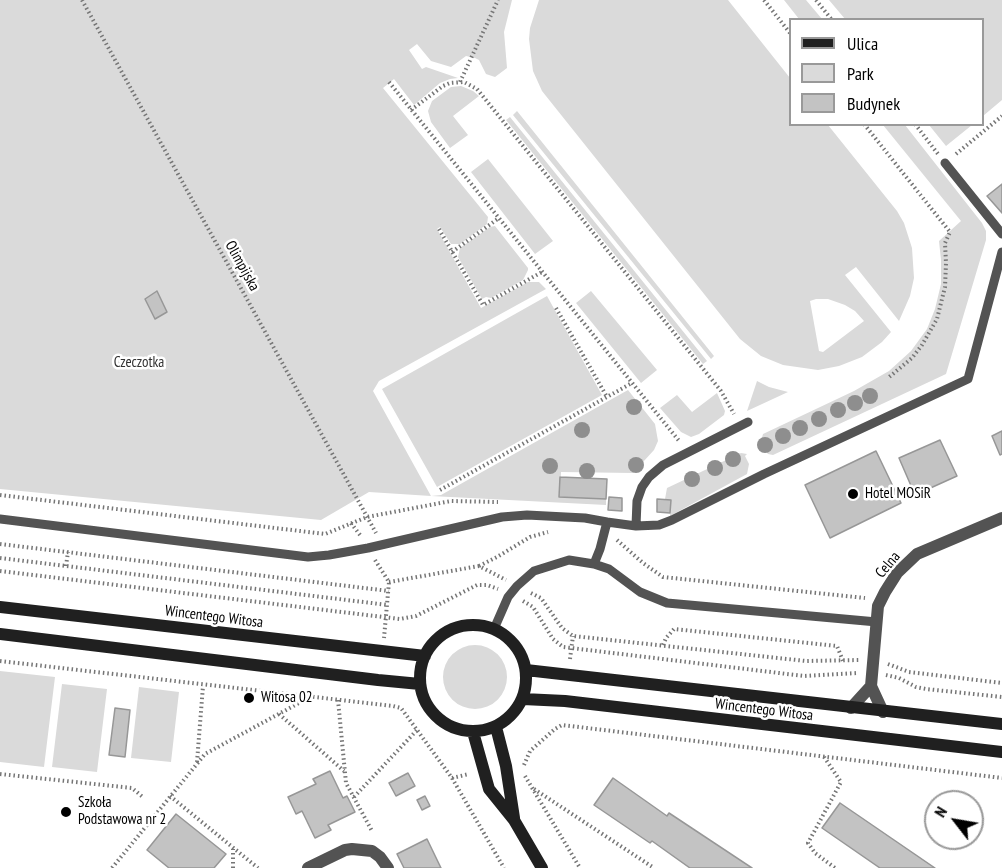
<!DOCTYPE html>
<meta charset="utf-8">
<style>
body{margin:0}
#map{position:relative;width:1002px;height:868px;overflow:hidden;background:#fff;font-family:"PT Sans Narrow",sans-serif}
canvas{display:block}
.legend{position:absolute;left:789px;top:18px;width:195px;height:108px;box-sizing:border-box;background:#fff;border:2px solid #999;margin:0;padding:8px 10px;list-style:none;font-size:18px;color:#000}
.legend li{display:flex;align-items:center;gap:12px;height:30px}
.legend b{width:30px;border:2px solid #999}
.north{position:absolute;left:924px;top:790px;width:60px;height:60px;box-sizing:border-box;background:#fff;border:2px solid #999;border-radius:50%;rotate:301deg;font-size:16px;font-weight:700;line-height:24px;text-align:center;color:#000}
.north::after{content:'';display:block;margin:auto;width:21px;height:27px;background:#000;clip-path:polygon(50% 0,100% 100%,50% 72%,0 100%)}
</style>
<div id="map">
<canvas width="1002" height="868"></canvas>
<ul class="legend">
<li><b style="height:8px;background:#202020"></b>Ulica</li>
<li><b style="height:16px;background:#dadada"></b>Park</li>
<li><b style="height:16px;background:#c3c3c3"></b>Budynek</li>
</ul>
<div class="north">N</div>
</div>
<script>
const g = document.querySelector('canvas').getContext('2d');
g.lineJoin = 'round';
function fill(path, color) {
  g.fillStyle = color;
  g.fill(path, 'evenodd');
}
function toPath(rows) {
  const path = new Path2D();
  for (const r of rows) {
    if (r.length === 3) {
      path.moveTo(r[0] + r[2], r[1]);
      path.arc(r[0], r[1], r[2], 0, 2 * Math.PI);
      continue;
    }
    path.moveTo(r[0], r[1]);
    for (let i = 2; i < r.length; i += 2) path.lineTo(r[i], r[i + 1]);
  }
  return path;
}
function strokePath(path, color, width, dash) {
  g.strokeStyle = color;
  g.lineWidth = width;
  g.lineCap = dash ? 'butt' : 'round';
  g.setLineDash(dash || []);
  g.stroke(path);
}
function drawText(font, color, halo, rows, align = 'center') {
  g.font = font + ' "PT Sans Narrow",sans-serif';
  g.lineWidth = 5;
  g.setLineDash([]);
  g.textBaseline = 'middle';
  g.strokeStyle = halo;
  g.fillStyle = color;
  for (const [text, x, y, turn = 0] of rows) {
    g.save();
    g.translate(x, y);
    g.rotate((+turn || 0) * Math.PI / 180);
    g.textAlign = isNaN(turn) ? turn : align;
    if (halo) g.strokeText(text, 0, 0);
    g.fillText(text, 0, 0);
    g.restore();
  }
}
fill(toPath([
 [0,0,512,0,504,32,507,68,495,77,486,74,479,60,475,58,466,56,451,67,431,61,417,44,409,50,422,69,426,67,458,78,450,79,440,83,414,105,394,79,383,88,488,217,487,224,460,244,451,244,440,227,437,229,481,308,528,282,539,282,546,289,379,381,373,391,431,496,441,495,628,390,655,424,658,441,654,450,633,473,561,472,560,497,606,499,606,505,431,496,369,492,321,520,0,489],
 [539,0,728,0,790,78,790,124,828,125,897,211,904,223,912,248,914,278,910,296,899,321,856,267,845,275,891,332,882,342,862,357,839,366,818,370,783,365,761,356,740,339,542,91,533,71,529,39,530,28],
 [816,299,828,299,845,305,855,311,864,321,823,352,819,351,810,301],
 [784,0,806,0,822,19,799,19],
 [829,0,1002,0,1002,100,983,116,982,20,845,19],
 [461,86,473,91,479,96,453,116,468,135,450,148,431,122,428,111,432,101,451,87],
 [517,111,714,356,711,359,513,115],
 [510,117,707,361,703,364,506,120],
 [883,125,905,125,982,223,986,231,986,240,946,374,773,455,768,454,760,445,763,434,854,391,889,371,911,351,927,329,935,309,941,284,941,260,939,241,961,221],
 [929,125,972,125,946,146],
 [488,159,553,241,535,254,471,172],
 [495,226,528,268,528,270,523,280,491,298,486,297,482,299,458,257,460,248,490,227],
 [591,291,657,370,641,383,576,303],
 [547,296,602,395,437,487,382,389],
 [757,381,769,387,788,392,747,411],
 [717,393,725,411,724,415,699,434,691,437,681,432,660,408,677,395,692,412],
 [741,453,747,454,745,456,749,464,747,474,670,516,671,500,665,499,667,488],
 [475,677,32],
 [0,671,55,677,44,767,0,762],
 [62,684,107,689,97,772,52,767],
 [139,687,179,692,171,762,131,758]
]), '#dadada');
const building = toPath([
 [1002,184,1002,213,987,196,1002,184],
 [157,291,167,312,155,319,145,299,157,291],
 [1002,431,1002,454,1000,455,992,436,1002,431],
 [940,440,957,476,915,495,899,458,940,440],
 [876,451,901,503,830,538,805,485,876,451],
 [560,477,607,479,606,499,559,497,560,477],
 [609,497,622,498,622,511,608,510,609,497],
 [657,499,671,500,670,513,657,512,657,499],
 [115,708,130,710,125,757,109,755,115,708],
 [330,771,343,798,347,796,355,812,328,825,331,830,315,838,302,811,296,814,288,797,316,784,313,779,330,771],
 [408,773,415,786,396,796,389,783,408,773],
 [613,778,667,816,669,813,752,868,690,868,652,841,650,843,594,805,613,778],
 [425,796,430,806,422,810,417,800,425,796],
 [840,803,935,868,880,868,822,828,840,803],
 [176,814,226,854,214,868,169,868,147,850,176,814],
 [427,839,441,868,404,868,397,854,427,839]
]);
fill(building, '#c3c3c3');
strokePath(building, '#979797', 1.5);
strokePath(toPath([
 [82,0,376,533],
 [764,0,790,33],
 [816,0,832,20],
 [389,82,680,442],
 [460,82,498,0],
 [411,110,443,86,450,83,464,82,477,89,721,391,734,414],
 [864,124,950,232,945,243,946,263,945,287,937,319,922,345,912,358,888,378],
 [915,124,938,154],
 [956,154,1002,116],
 [439,229,483,305,542,272],
 [452,252,499,218],
 [556,308,607,397],
 [440,490,632,383],
 [0,495,325,534,367,517,451,501,498,502],
 [351,523,360,535],
 [617,540,643,563,663,577,865,598],
 [0,544,389,591],
 [0,558,388,605],
 [375,560,389,582,384,638],
 [66,566,68,552],
 [479,566,497,557,530,537,548,532],
 [0,571,400,619,416,616,477,585,487,585,498,589],
 [389,582,479,566,506,580],
 [531,593,541,598,562,628,573,636,806,661,860,660],
 [523,601,533,607,553,639,563,647,804,676,858,673],
 [663,645,666,638,674,629,837,646,843,661],
 [570,659,573,636],
 [0,661,393,706,401,708,452,778,504,868],
 [888,664,909,672,1002,683],
 [886,675,899,678,916,687,926,689,1002,697],
 [338,700,346,783,372,831],
 [279,714,344,771],
 [824,757,841,782,808,843,815,853,835,868],
 [197,762,203,686],
 [524,765,530,751,555,729,562,725,1002,778],
 [0,774,132,788,144,798],
 [525,776,580,868],
 [452,778,469,774],
 [534,789,654,868],
 [170,796,258,868],
 [354,797,418,729],
 [112,868,205,754,310,697],
 [233,868,233,849]
]), '#757575', 4, [1.5, 3]);
strokePath(toPath([
 [945,163,1002,234],
 [0,519,308,557,329,555,368,548,502,517,527,515,585,518,607,522,600,549,594,564],
 [607,522,636,526,659,525,672,520,764,474,968,379,1002,252],
 [636,526,637,501,642,487,649,477,663,465,748,422],
 [494,629,508,597,517,586,534,571,569,560,594,564,609,569,640,592,667,603,877,622]
]), '#535353', 9);
strokePath(toPath([
 [851,708,871,686],
 [883,712,871,686,878,606,885,592,897,573,917,554,1002,518],
 [308,868,345,850,352,849,372,851,380,857,388,868]
]), '#535353', 12);
strokePath(toPath([
 [0,607,425,656],
 [473,678,53],
 [0,634,378,680,420,684],
 [526,670,1002,724],
 [523,699,565,701,1002,752],
 [496,727,506,766,514,818],
 [473,732,489,789,514,820,542,868]
]), '#202020', 12);
g.fillStyle = '#8e8e8e';
for (const [x, y] of [
 [870,396],
 [855,403],
 [634,407],
 [838,410],
 [819,419],
 [800,428],
 [582,430],
 [783,436],
 [765,445],
 [733,459],
 [636,465],
 [550,466],
 [715,468],
 [587,471],
 [692,479]
]) {
  g.beginPath();
  g.arc(x, y, 8, 0, 2 * Math.PI);
  g.fill();
}
for (const [x, y, r, color] of [
 [853,494,6,"#000"],
 [249,698,6,"#000"],
 [66,812,6,"#000"]
]) {
  const dot = new Path2D();
  dot.arc(x, y, r, 0, 2 * Math.PI);
  g.fillStyle = color;
  g.fill(dot);
  strokePath(dot, '#fff', 2);
}
drawText('15px', '#000', '#fff', [
 ["Olimpijska",242,266,61],
 ["Celna",888,565,-50],
 ["Wincentego Witosa",214,617,7],
 ["Wincentego Witosa",764,710,7]
]);
drawText('15px', '#313131', '#fff', [
 ["Czeczotka",139,363]
]);
drawText('15px', '#000', '#fff', [
 ["Hotel MOSiR",865,494],
 ["Witosa 02",261,698],
 ["Szkoła",78,803],
 ["Podstawowa nr 2",78,820]
], 'left');
</script>
